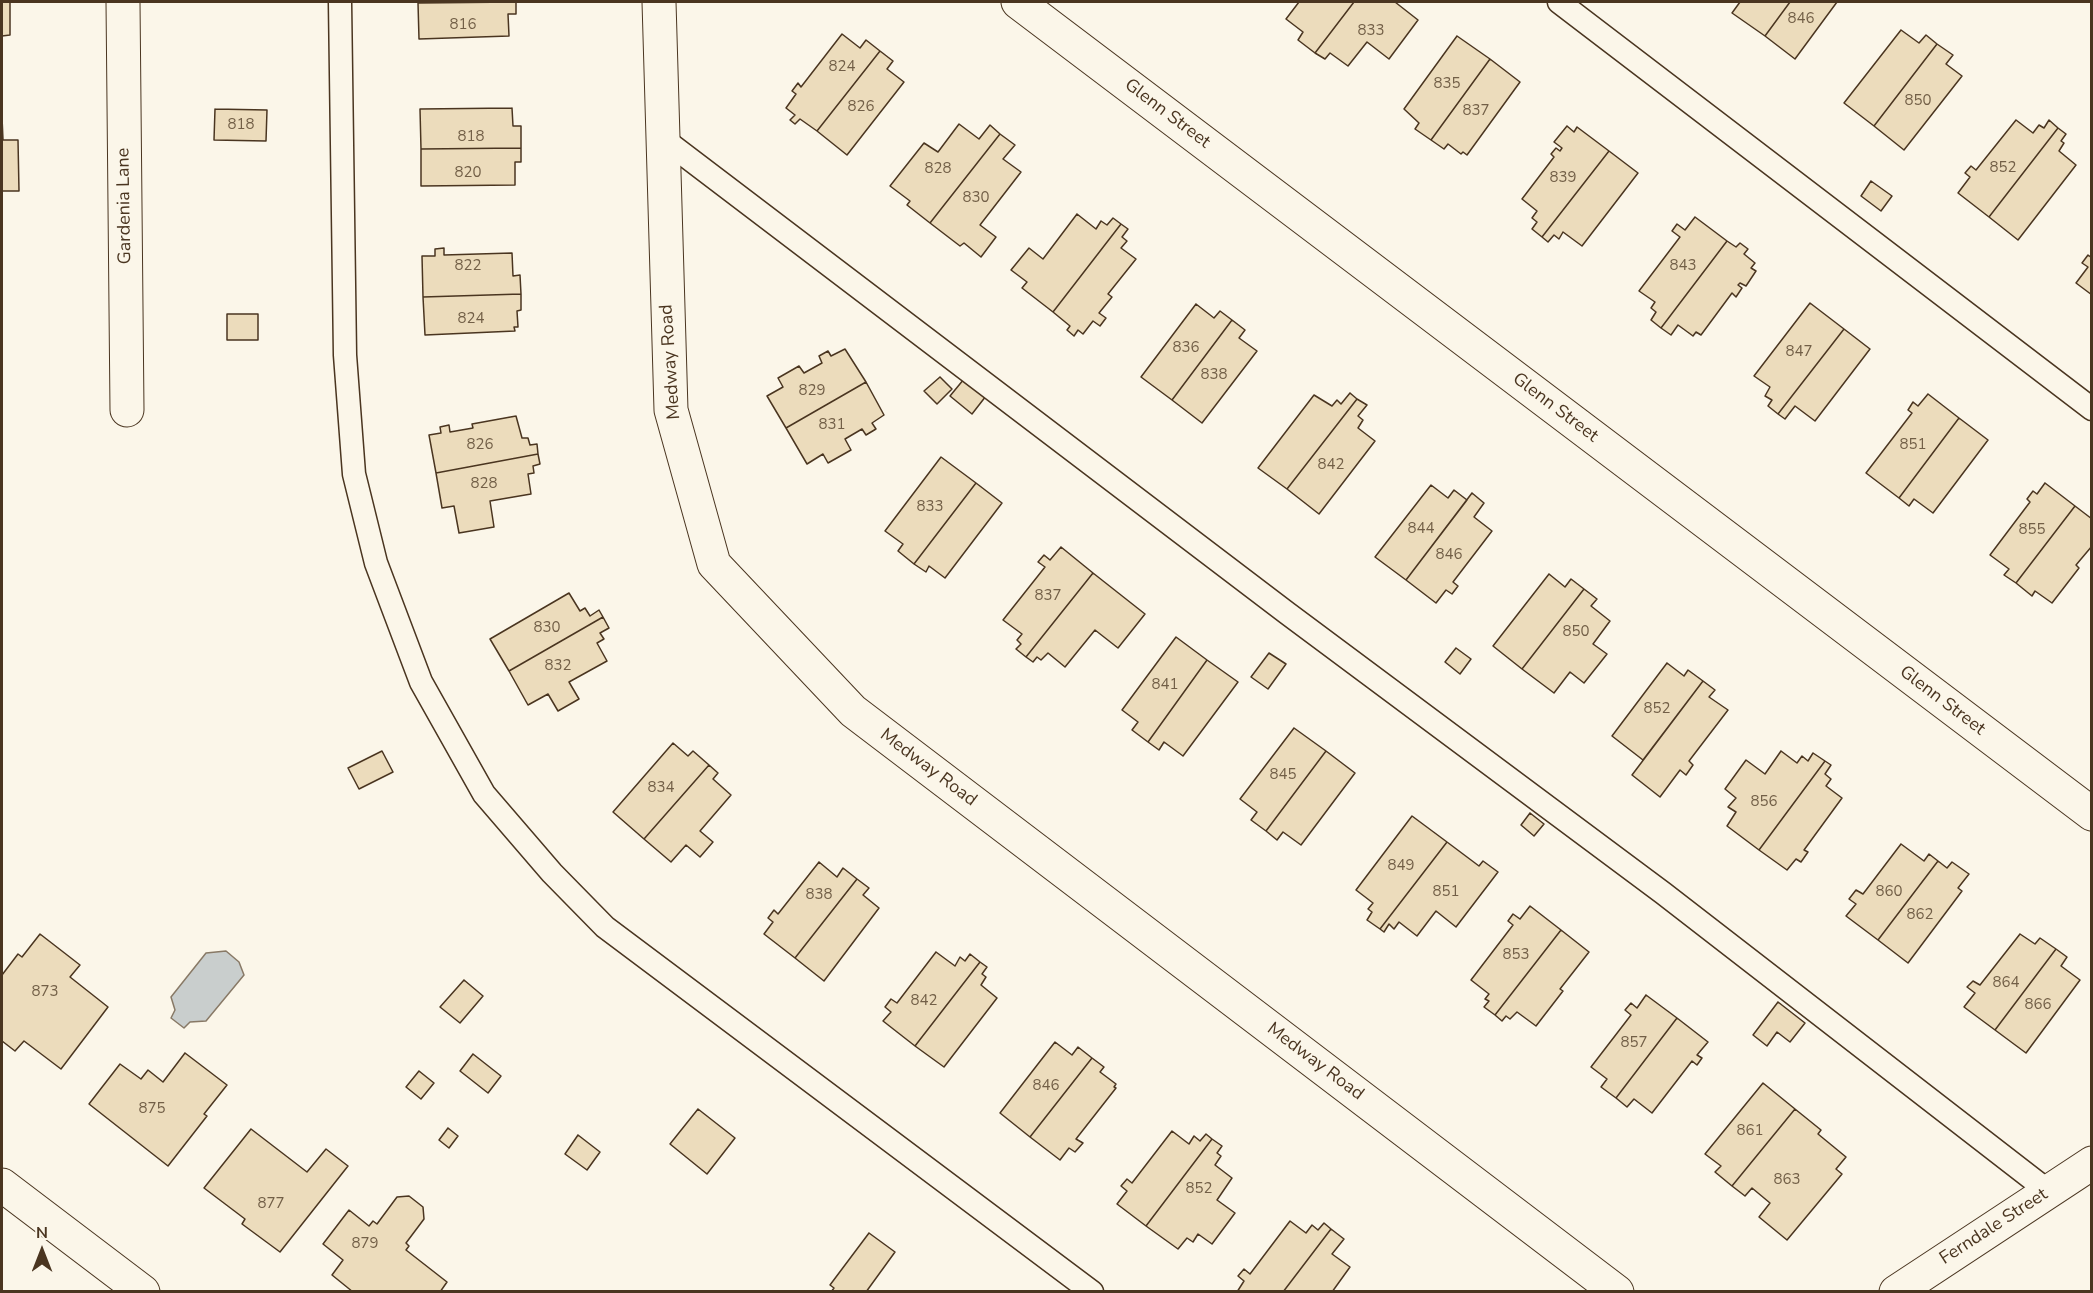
<!DOCTYPE html>
<style>
body{margin:0}
#map{position:relative;width:2093px;height:1293px;overflow:hidden;background:#fbf6e9;font-family:"Nunito Sans",sans-serif}
canvas{display:block}
.frame{position:absolute;inset:0;border:3px solid #4a3520;pointer-events:none}
.north{position:absolute;left:12px;top:1221px;width:60px;height:60px;-webkit-text-stroke:4px #fbf6e9;paint-order:stroke;rotate:0deg;font-size:16px;font-weight:700;line-height:24px;text-align:center;color:#4a3520}
.north::after{content:'';display:block;margin:auto;width:21px;height:27px;background:#4a3520;clip-path:polygon(50% 0,100% 100%,50% 72%,0 100%)}
</style>
<div id="map">
<canvas width="2093" height="1293"></canvas>
<div class="frame"></div>
<div class="north">N</div>
</div>
<script>
const g = document.querySelector('canvas').getContext('2d');
g.lineJoin = 'round';
function fill(path, color) {
  g.fillStyle = color;
  g.fill(path, 'evenodd');
}
function toPath(rows) {
  const path = new Path2D();
  for (const r of rows) {
    path.moveTo(r[0], r[1]);
    for (let i = 2; i < r.length; i += 2) path.lineTo(r[i], r[i + 1]);
  }
  return path;
}
function strokePath(path, color, width, dash) {
  g.strokeStyle = color;
  g.lineWidth = width;
  g.lineCap = dash ? 'butt' : 'round';
  g.setLineDash(dash || []);
  g.stroke(path);
}
function drawText(font, color, halo, rows, align = 'center') {
  g.font = font + ' "Nunito Sans",sans-serif';
  g.lineWidth = 4.5;
  g.setLineDash([]);
  g.textBaseline = 'middle';
  g.strokeStyle = halo;
  g.fillStyle = color;
  for (const [text, x, y, turn = 0] of rows) {
    g.save();
    g.translate(x, y);
    g.rotate((+turn || 0) * Math.PI / 180);
    g.textAlign = isNaN(turn) ? turn : align;
    if (halo) g.strokeText(text, 0, 0);
    g.fillText(text, 0, 0);
    g.restore();
  }
}
const water = toPath([
 [226,951,239,962,244,975,206,1021,190,1022,184,1028,171,1018,175,1010,171,997,206,953,226,951]
]);
fill(water, '#c9cecd');
strokePath(water, '#887966', 1.5);
const building = toPath([
 [2,2,10,2,10,35,2,36,2,2],
 [418,2,491,2,418,3,418,2],
 [516,2,516,14,508,14,509,36,419,39,418,3,516,2],
 [1299,2,1354,2,1315,53,1298,40,1303,32,1286,19,1299,2],
 [1354,2,1395,2,1418,20,1389,59,1367,42,1348,66,1330,53,1325,59,1315,53,1354,2],
 [1740,2,1790,2,1765,36,1732,13,1740,2],
 [1790,2,1837,2,1795,59,1765,36,1790,2],
 [1901,30,1919,43,1926,35,1937,44,1874,126,1844,103,1901,30],
 [842,34,860,48,866,40,880,51,817,131,800,119,795,124,790,120,795,115,786,108,796,94,792,91,798,83,801,87,842,34],
 [1457,36,1490,59,1431,140,1415,129,1419,123,1404,109,1457,36],
 [1937,44,1953,55,1946,64,1962,76,1904,150,1874,126,1937,44],
 [880,51,893,61,887,69,904,82,847,155,817,131,880,51],
 [1490,59,1520,82,1467,155,1463,152,1461,154,1448,144,1444,149,1431,140,1490,59],
 [512,108,513,126,521,126,521,148,421,149,420,109,512,108],
 [215,109,267,110,266,141,214,140,215,109],
 [2,117,3,140,18,140,19,191,2,191,2,117],
 [2016,120,2033,133,2039,125,2044,128,2049,120,2058,128,1989,217,1958,193,1970,177,1965,173,1971,166,1976,170,2016,120],
 [959,124,979,139,990,125,1000,134,930,223,907,205,910,201,890,186,924,143,938,152,959,124],
 [1567,126,1574,132,1577,127,1609,151,1542,237,1532,229,1537,222,1532,218,1537,211,1522,199,1554,157,1551,154,1556,148,1560,151,1562,148,1554,142,1567,126],
 [2058,128,2066,134,2061,141,2064,143,2059,151,2076,165,2018,240,1989,217,2058,128],
 [1000,134,1015,145,1003,159,1021,172,980,225,996,237,981,257,964,243,960,246,930,223,1000,134],
 [521,148,521,162,515,162,515,185,421,186,421,149,521,148],
 [1609,151,1638,173,1582,246,1563,232,1559,239,1554,235,1548,242,1542,237,1609,151],
 [1871,181,1892,196,1881,211,1861,196,1871,181],
 [1077,214,1096,229,1101,221,1107,225,1113,218,1121,224,1053,312,1022,288,1027,282,1011,270,1029,248,1043,259,1077,214],
 [1695,217,1727,241,1661,328,1651,320,1656,312,1651,308,1655,302,1639,291,1680,237,1672,231,1677,224,1685,230,1695,217],
 [1121,224,1128,229,1122,237,1127,241,1121,248,1136,259,1108,294,1112,297,1099,313,1106,318,1100,326,1093,321,1083,334,1078,330,1074,336,1067,330,1070,326,1053,312,1121,224],
 [1727,241,1736,247,1740,243,1748,249,1744,254,1755,263,1751,268,1756,271,1746,286,1740,283,1738,285,1742,288,1736,297,1732,293,1701,335,1696,332,1693,336,1678,325,1671,335,1661,328,1727,241],
 [444,248,444,255,512,253,513,276,520,275,521,294,423,297,422,256,435,256,435,249,444,248],
 [2088,255,2092,258,2092,295,2076,283,2088,267,2082,263,2088,255],
 [521,294,521,310,517,311,518,327,514,327,515,331,425,335,423,297,521,294],
 [1810,303,1844,329,1778,414,1768,406,1772,400,1765,396,1770,387,1754,376,1810,303],
 [1196,304,1214,318,1220,311,1232,320,1172,400,1141,377,1196,304],
 [227,314,258,314,258,340,227,340,227,314],
 [1232,320,1245,330,1239,338,1257,351,1202,423,1172,400,1232,320],
 [1844,329,1870,349,1815,421,1795,406,1785,419,1778,414,1844,329],
 [845,349,866,382,786,428,767,396,783,387,778,378,799,366,804,373,822,363,819,356,828,351,831,356,845,349],
 [940,377,952,389,937,404,924,391,940,377],
 [964,379,986,396,972,414,950,396,964,379],
 [866,382,884,415,872,423,876,429,866,435,862,429,845,439,851,450,828,463,823,454,807,464,786,428,866,382],
 [1350,393,1357,399,1287,489,1258,468,1314,395,1332,406,1337,400,1341,404,1350,393],
 [1928,394,1959,418,1899,498,1866,473,1912,413,1908,410,1913,402,1918,406,1928,394],
 [1357,399,1367,405,1358,416,1363,420,1358,428,1375,441,1319,514,1287,489,1357,399],
 [516,416,522,438,528,438,530,445,537,444,538,454,436,473,429,435,441,433,440,427,449,425,450,432,473,428,472,424,516,416],
 [1959,418,1988,440,1933,513,1914,499,1909,506,1899,498,1959,418],
 [538,454,540,464,533,466,534,473,528,474,531,494,490,501,494,527,459,533,454,506,442,508,436,473,538,454],
 [941,457,976,483,914,564,898,551,903,544,885,531,941,457],
 [976,483,1002,503,945,578,929,566,926,572,914,564,976,483],
 [2045,483,2075,506,2016,583,2004,575,2009,569,1990,555,2030,502,2027,499,2033,491,2037,494,2045,483],
 [1431,485,1448,498,1454,490,1467,500,1406,580,1375,557,1431,485],
 [1472,493,1484,503,1474,517,1492,531,1453,582,1458,586,1452,594,1446,590,1436,603,1406,580,1472,493],
 [2075,506,2092,519,2092,546,2076,565,2079,568,2052,603,2035,591,2032,596,2016,583,2075,506],
 [1061,547,1093,573,1026,657,1016,649,1021,644,1017,640,1022,634,1003,620,1045,567,1038,562,1044,555,1050,560,1061,547],
 [1093,573,1145,614,1118,648,1095,630,1065,667,1048,653,1041,660,1037,657,1033,662,1026,657,1093,573],
 [1549,574,1565,587,1571,579,1584,589,1522,669,1493,646,1549,574],
 [1584,589,1597,599,1591,606,1610,621,1593,644,1607,654,1584,683,1570,672,1554,693,1522,669,1584,589],
 [569,593,580,611,585,608,590,616,599,610,603,617,509,671,490,639,569,593],
 [603,617,609,628,600,633,604,639,597,643,607,661,569,682,579,699,558,711,548,694,528,705,509,671,603,617],
 [1176,637,1207,660,1148,742,1132,730,1138,722,1122,710,1176,637],
 [1456,648,1471,659,1460,674,1445,662,1456,648],
 [1269,653,1286,664,1268,689,1251,677,1269,653],
 [1207,660,1238,682,1183,756,1164,742,1159,750,1148,742,1207,660],
 [1667,663,1684,676,1688,670,1703,681,1643,760,1612,736,1667,663],
 [1703,681,1715,690,1709,697,1728,710,1689,761,1693,765,1686,775,1680,770,1660,797,1632,775,1703,681],
 [1294,728,1326,751,1266,831,1251,820,1257,812,1240,799,1294,728],
 [673,743,688,756,693,751,709,765,644,839,613,812,673,743],
 [382,751,393,772,359,789,348,768,382,751],
 [1326,751,1355,773,1301,845,1283,832,1277,840,1266,831,1326,751],
 [1781,751,1797,763,1802,756,1808,761,1813,753,1825,761,1759,850,1727,826,1736,812,1728,807,1736,798,1725,789,1746,760,1765,774,1781,751],
 [1825,761,1831,765,1825,774,1831,779,1826,786,1842,798,1804,850,1808,852,1801,862,1796,859,1787,870,1759,850,1825,761],
 [709,765,718,773,713,779,731,795,700,831,713,842,700,857,686,845,671,862,644,839,709,765],
 [1530,813,1544,824,1534,836,1521,825,1530,813],
 [1412,816,1447,842,1380,929,1367,920,1372,912,1368,909,1373,903,1356,890,1412,816],
 [1447,842,1479,866,1483,861,1498,872,1456,927,1436,911,1417,936,1399,922,1394,929,1389,924,1384,932,1380,929,1447,842],
 [1901,844,1924,861,1929,854,1938,861,1878,940,1846,916,1856,904,1849,899,1856,890,1863,894,1901,844],
 [1938,861,1947,868,1952,862,1969,874,1958,888,1962,891,1908,963,1878,940,1938,861],
 [819,862,837,877,843,868,857,879,795,958,764,934,773,922,768,918,774,910,778,914,819,862],
 [857,879,869,888,863,895,879,908,824,981,795,958,857,879],
 [1530,906,1561,930,1495,1015,1484,1007,1489,1001,1485,999,1489,994,1471,980,1513,925,1508,921,1513,914,1520,919,1530,906],
 [1561,930,1589,952,1560,989,1563,991,1536,1026,1517,1012,1510,1019,1506,1016,1502,1021,1495,1015,1561,930],
 [40,934,80,965,70,977,108,1007,61,1069,24,1041,15,1051,2,1041,2,975,18,954,22,957,40,934],
 [2020,934,2035,944,2040,938,2056,949,1995,1030,1964,1007,1975,993,1967,987,1973,981,1980,985,2020,934],
 [2056,949,2067,957,2061,966,2080,980,2026,1053,1995,1030,2056,949],
 [936,952,955,966,960,957,965,961,970,954,980,962,915,1046,883,1021,891,1012,885,1007,891,999,897,1003,936,952],
 [980,962,987,967,982,974,986,977,981,985,997,998,944,1067,915,1046,980,962],
 [464,980,483,996,460,1023,440,1007,464,980],
 [1646,995,1677,1018,1616,1098,1601,1087,1607,1079,1591,1067,1631,1015,1625,1010,1631,1003,1637,1008,1646,995],
 [1778,1002,1805,1023,1790,1042,1777,1032,1767,1046,1753,1035,1778,1002],
 [1677,1018,1708,1042,1697,1055,1702,1058,1697,1065,1692,1061,1652,1113,1634,1099,1627,1107,1616,1098,1677,1018],
 [1055,1042,1072,1055,1078,1047,1092,1058,1030,1137,1000,1113,1055,1042],
 [185,1053,227,1085,204,1114,207,1116,168,1166,89,1104,120,1064,141,1079,148,1070,163,1082,185,1053],
 [473,1054,501,1076,488,1093,460,1071,473,1054],
 [1092,1058,1104,1067,1100,1072,1116,1084,1114,1087,1116,1088,1076,1139,1083,1143,1075,1152,1069,1148,1060,1160,1030,1137,1092,1058],
 [419,1071,434,1083,421,1099,406,1087,419,1071],
 [1763,1083,1795,1109,1732,1186,1715,1172,1721,1166,1705,1154,1763,1083],
 [698,1109,735,1138,707,1174,670,1144,698,1109],
 [1795,1109,1821,1130,1818,1134,1846,1157,1836,1169,1842,1174,1787,1240,1759,1217,1770,1203,1752,1188,1745,1196,1732,1186,1795,1109],
 [448,1128,458,1136,449,1148,439,1140,448,1128],
 [251,1129,307,1172,326,1149,348,1166,280,1252,242,1224,245,1219,204,1188,251,1129],
 [1172,1131,1189,1144,1194,1136,1200,1141,1206,1134,1212,1139,1146,1226,1117,1204,1127,1191,1121,1186,1127,1179,1132,1183,1172,1131],
 [578,1135,600,1152,587,1170,565,1154,578,1135],
 [1212,1139,1222,1146,1217,1153,1221,1156,1215,1165,1232,1178,1217,1200,1235,1213,1212,1244,1198,1234,1193,1242,1187,1238,1178,1249,1146,1226,1212,1139],
 [409,1196,423,1207,424,1219,406,1243,409,1246,406,1250,447,1282,440,1292,353,1292,332,1275,343,1260,323,1244,349,1210,369,1226,373,1221,377,1224,397,1197,409,1196],
 [1290,1221,1306,1233,1312,1225,1318,1230,1324,1223,1331,1229,1283,1292,1237,1292,1244,1281,1238,1276,1244,1269,1250,1274,1290,1221],
 [1331,1229,1344,1239,1332,1254,1350,1267,1332,1292,1283,1292,1331,1229],
 [869,1233,895,1252,866,1292,831,1292,834,1288,830,1285,869,1233]
]);
fill(building, '#ecdcbc');
strokePath(building, '#4a3520', 1.5);
const lane = toPath([
 [340,2,345,355,354,474,376,563,421,682,484,794,552,873,605,927,1092,1292],
 [1559,2,2092,409],
 [662,138,1287,613,1663,893,2048,1191]
]);
const street = toPath([
 [123,2,127,410],
 [659,2,671,410,714,564,853,711,1617,1292],
 [1018,2,2092,814],
 [2,1185,143,1292],
 [1896,1292,2092,1163]
]);
strokePath(lane, '#4a3520', 25);
strokePath(street, '#4a3520', 35);
strokePath(lane, '#fbf6e9', 22);
strokePath(street, '#fbf6e9', 33);
drawText('15px', '#725f47', null, [
 ["846",1801,19],
 ["816",463,25],
 ["833",1371,31],
 ["824",842,67],
 ["835",1447,84],
 ["850",1918,101],
 ["826",861,107],
 ["837",1476,111],
 ["818",241,125],
 ["818",471,137],
 ["852",2003,168],
 ["828",938,169],
 ["820",468,173],
 ["839",1563,178],
 ["830",976,198],
 ["822",468,266],
 ["843",1683,266],
 ["824",471,319],
 ["836",1186,348],
 ["847",1799,352],
 ["838",1214,375],
 ["829",812,391],
 ["831",832,425],
 ["826",480,445],
 ["851",1913,445],
 ["842",1331,465],
 ["828",484,484],
 ["833",930,507],
 ["844",1421,529],
 ["855",2032,530],
 ["846",1449,555],
 ["837",1048,596],
 ["830",547,628],
 ["850",1576,632],
 ["832",558,666],
 ["841",1165,685],
 ["852",1657,709],
 ["845",1283,775],
 ["834",661,788],
 ["856",1764,802],
 ["849",1401,866],
 ["851",1446,892],
 ["860",1889,892],
 ["838",819,895],
 ["862",1920,915],
 ["853",1516,955],
 ["864",2006,983],
 ["873",45,992],
 ["842",924,1001],
 ["866",2038,1005],
 ["857",1634,1043],
 ["846",1046,1086],
 ["875",152,1109],
 ["861",1750,1131],
 ["863",1787,1180],
 ["852",1199,1189],
 ["877",271,1204],
 ["879",365,1244]
]);
drawText('18px', '#4a3520', '#fbf6e9', [
 ["Glenn Street",1167,114,37],
 ["Gardenia Lane",125,206,-91],
 ["Medway Road",671,362,-94],
 ["Glenn Street",1555,408,37],
 ["Glenn Street",1942,701,37],
 ["Medway Road",928,768,37],
 ["Medway Road",1315,1062,37],
 ["Ferndale Street",1994,1227,-33]
]);
</script>
